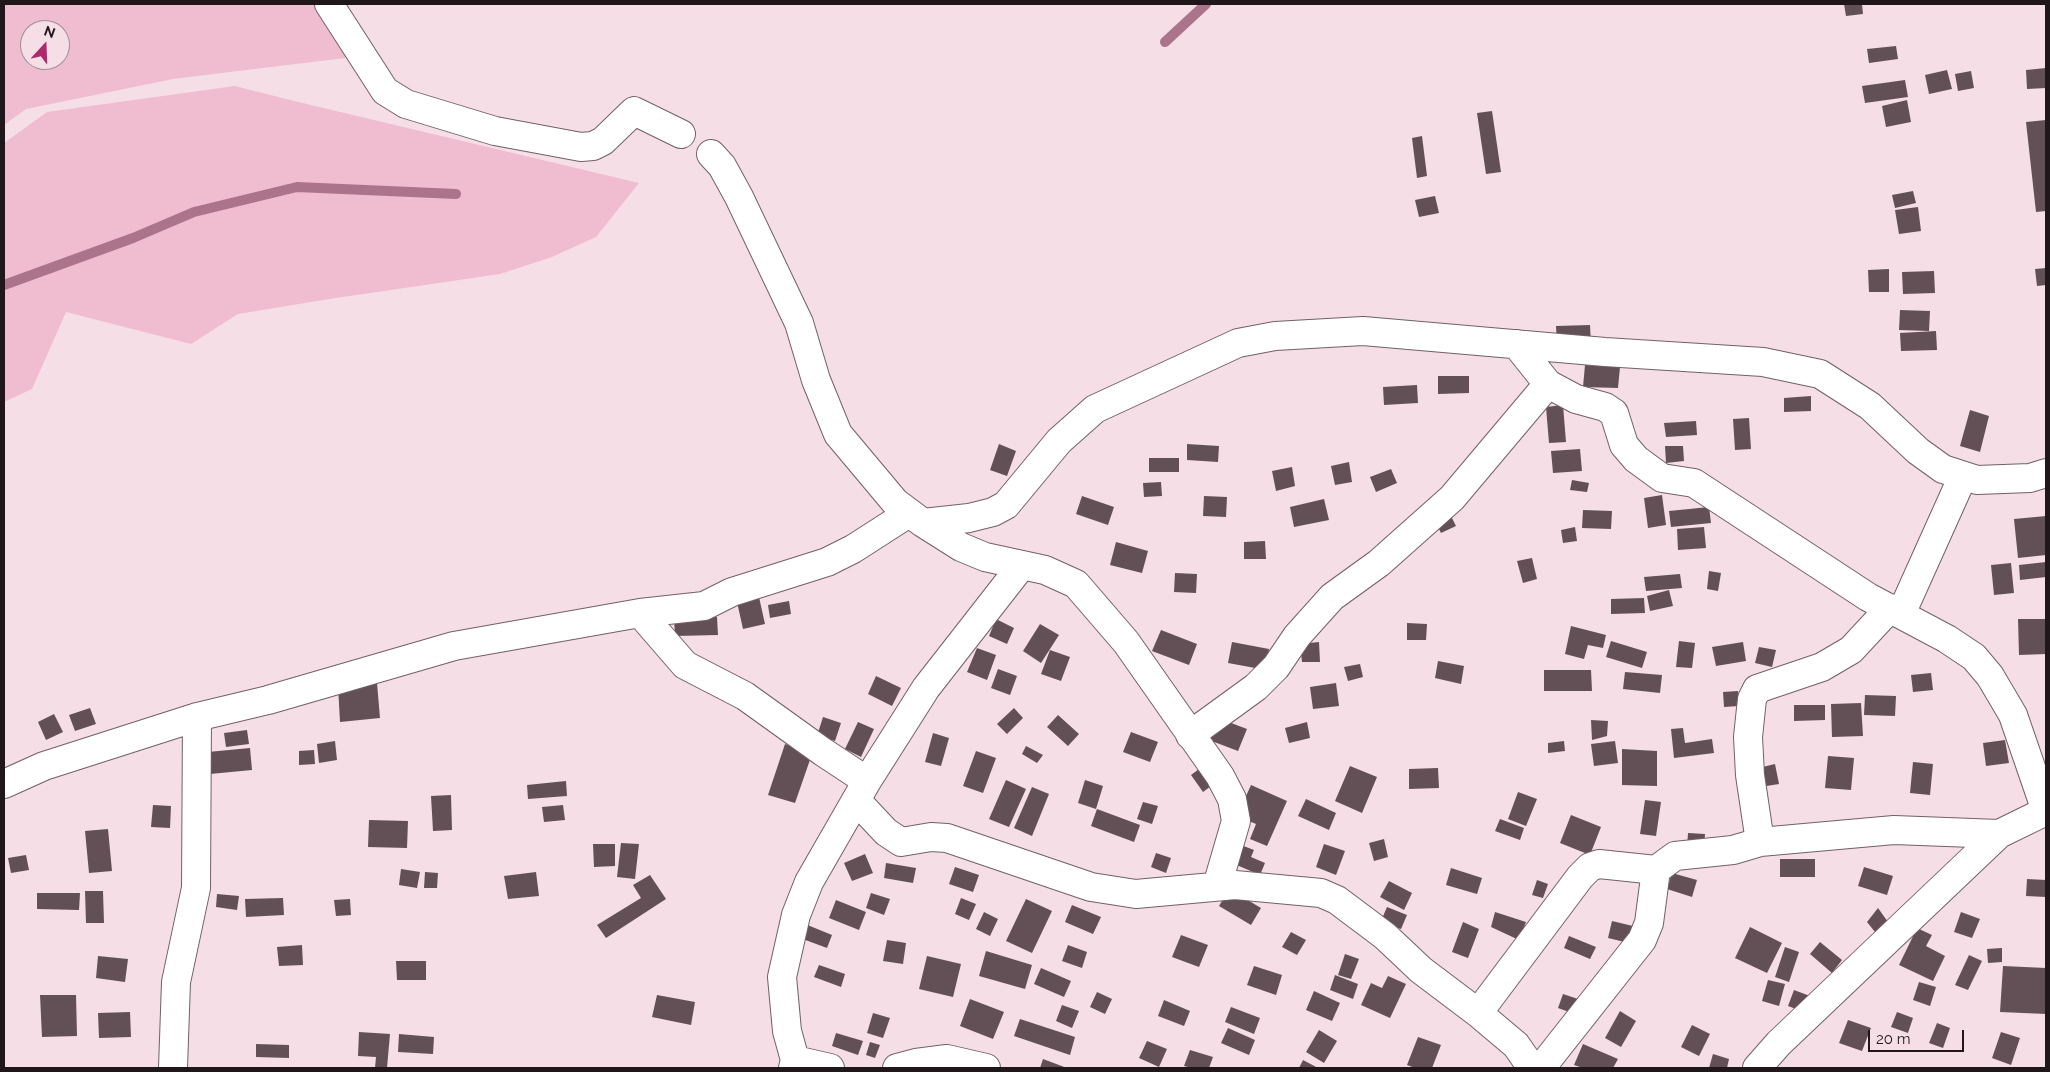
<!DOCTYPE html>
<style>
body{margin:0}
#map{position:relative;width:2050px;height:1072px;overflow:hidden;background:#f5dee6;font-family:Raleway,sans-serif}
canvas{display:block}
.frame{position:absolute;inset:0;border:5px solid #1f171a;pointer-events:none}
.north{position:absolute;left:20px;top:20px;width:50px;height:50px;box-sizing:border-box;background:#f5dee6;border:1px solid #9f8e94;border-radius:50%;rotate:20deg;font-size:14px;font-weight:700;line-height:20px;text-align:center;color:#1f171a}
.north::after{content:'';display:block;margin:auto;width:18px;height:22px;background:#ad286e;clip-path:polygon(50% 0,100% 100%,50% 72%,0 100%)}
.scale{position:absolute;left:1868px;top:1030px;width:96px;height:22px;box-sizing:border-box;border:2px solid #1f171a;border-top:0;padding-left:6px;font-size:15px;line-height:18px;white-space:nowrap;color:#1f171a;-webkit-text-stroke:4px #f5dee6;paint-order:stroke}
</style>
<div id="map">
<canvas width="2050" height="1072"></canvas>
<div class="frame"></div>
<div class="north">N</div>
<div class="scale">20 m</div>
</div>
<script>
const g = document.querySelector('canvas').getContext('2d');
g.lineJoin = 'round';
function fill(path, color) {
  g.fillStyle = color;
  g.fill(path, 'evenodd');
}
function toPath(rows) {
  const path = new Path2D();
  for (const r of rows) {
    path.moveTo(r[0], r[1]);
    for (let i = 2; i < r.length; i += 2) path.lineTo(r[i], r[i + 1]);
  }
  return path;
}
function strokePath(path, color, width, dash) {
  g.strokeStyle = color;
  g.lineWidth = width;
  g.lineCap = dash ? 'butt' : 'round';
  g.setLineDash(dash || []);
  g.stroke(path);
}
fill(toPath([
 [4,4,319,4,353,57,173,79,26,109,4,125],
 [30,30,60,30,60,60,30,60],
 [235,86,294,101,639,183,596,237,552,257,500,274,329,299,238,314,191,344,66,312,32,389,4,402,4,143,47,112]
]), '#f0bcd0');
strokePath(toPath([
 [1165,42,1206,4],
 [4,285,133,238,194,212,297,187,456,194]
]), '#ac748b', 10);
fill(toPath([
 [1844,4,1862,4,1863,14,1846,16],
 [1896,46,1898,59,1869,63,1867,49],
 [2046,68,2046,88,2027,89,2026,70],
 [1947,70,1952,89,1929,94,1925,75],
 [1971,71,1974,88,1958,91,1955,74],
 [1905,80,1908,97,1865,103,1862,86],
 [1907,100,1911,122,1886,127,1882,106],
 [1492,111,1501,172,1486,174,1477,113],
 [2046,120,2046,211,2036,212,2026,122],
 [1422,136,1427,176,1417,178,1412,138],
 [1913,191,1916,203,1895,208,1892,195],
 [1435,196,1439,213,1419,217,1415,200],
 [1918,207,1921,231,1899,234,1895,210],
 [2046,268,2046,285,2037,286,2035,269],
 [1889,269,1889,292,1869,292,1868,270],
 [1934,271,1935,293,1903,294,1902,272],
 [1900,310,1930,311,1929,331,1899,330],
 [1590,325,1591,345,1557,346,1556,326],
 [1936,331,1937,350,1901,351,1900,333],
 [1585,365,1620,367,1618,388,1583,387],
 [1438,376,1469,376,1469,393,1438,394],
 [1417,385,1418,403,1384,405,1383,387],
 [1811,396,1811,411,1784,412,1784,398],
 [1563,405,1566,442,1549,443,1546,407],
 [1970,410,1989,416,1980,452,1960,446],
 [1749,418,1751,449,1735,450,1733,419],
 [1696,421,1697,435,1666,437,1664,423],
 [999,444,1016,451,1007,476,990,470],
 [1187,444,1219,446,1218,462,1187,460],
 [1665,446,1683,446,1684,461,1666,463],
 [1580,449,1582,471,1553,473,1551,451],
 [1149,458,1179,458,1179,472,1149,472],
 [1349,462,1352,482,1335,485,1331,466],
 [1292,467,1295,486,1276,491,1272,471],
 [1391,469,1397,483,1376,492,1370,477],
 [1572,480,1589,483,1587,492,1570,490],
 [1161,482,1162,496,1144,497,1143,483],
 [1662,495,1666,525,1648,528,1644,498],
 [1082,496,1114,507,1108,525,1076,514],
 [1204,496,1227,497,1226,517,1203,516],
 [1324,499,1329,520,1294,527,1290,507],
 [1709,507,1711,523,1671,527,1669,511],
 [1583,510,1612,511,1611,529,1582,528],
 [1450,514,1456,526,1441,533,1435,521],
 [2046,516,2046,555,2018,558,2014,519],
 [1575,527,1577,541,1563,543,1561,530],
 [1704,527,1706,548,1678,550,1677,529],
 [1265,541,1266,559,1244,559,1244,542],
 [1116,542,1148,551,1142,573,1110,565],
 [1532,558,1537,579,1523,583,1517,561],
 [2046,562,2046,577,2020,580,2019,565],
 [2011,563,2014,593,1994,595,1991,565],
 [1709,571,1721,573,1718,591,1707,589],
 [1175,573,1197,574,1196,593,1174,592],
 [1680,574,1682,588,1646,591,1644,577],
 [1669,590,1673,606,1650,611,1647,596],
 [759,597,765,624,743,629,737,602],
 [1644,598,1645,613,1611,614,1611,599],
 [789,601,791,614,770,618,768,605],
 [717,617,718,635,675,636,674,618],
 [996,619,1014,628,1007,644,989,636],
 [2018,619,2046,619,2046,654,2019,655],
 [1407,623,1427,624,1426,640,1407,640],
 [1040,624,1059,635,1041,663,1023,651],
 [1571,626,1606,635,1603,648,1588,645,1584,659,1565,654],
 [1161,630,1197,644,1189,665,1152,651],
 [1611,641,1647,652,1642,668,1606,657],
 [1679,641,1695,643,1692,668,1676,667],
 [1232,642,1269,649,1266,670,1228,663],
 [1319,642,1320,662,1302,662,1300,644],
 [1743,642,1746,661,1716,666,1712,647],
 [1759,647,1776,650,1772,667,1755,663],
 [977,648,996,655,987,680,967,672],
 [1050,650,1070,657,1061,681,1041,674],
 [1438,661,1464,666,1461,684,1435,678],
 [1360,664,1363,677,1348,681,1344,667],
 [998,669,1017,676,1010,695,991,688],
 [1544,670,1591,670,1592,691,1544,691],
 [1625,672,1662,675,1660,693,1623,689],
 [1931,673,1933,690,1913,692,1911,675],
 [876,676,901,688,892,706,868,694],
 [377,683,380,718,340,722,338,686],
 [1336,683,1339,706,1313,709,1310,687],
 [1738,691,1739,706,1724,707,1723,692],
 [1865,695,1896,696,1895,716,1864,715],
 [1861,703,1863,736,1832,737,1831,704],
 [1794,705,1825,705,1825,720,1794,721],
 [90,708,96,724,75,731,69,715],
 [1014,708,1023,718,1007,734,997,724],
 [54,714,63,732,46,740,38,722],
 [1058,715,1079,734,1068,746,1047,727],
 [823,717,841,723,835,741,817,736],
 [1218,718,1247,729,1238,751,1209,740],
 [1591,720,1608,721,1607,736,1592,740],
 [858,722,874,729,861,757,845,749],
 [1307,722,1310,738,1289,743,1285,728],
 [1683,728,1685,743,1712,739,1714,753,1674,758,1671,729],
 [247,730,249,744,226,747,224,733],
 [1131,732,1158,742,1150,762,1123,752],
 [933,733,949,738,941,766,925,762],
 [2005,740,2009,763,1986,766,1983,743],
 [335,741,337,760,319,763,317,744],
 [1564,741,1565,751,1548,753,1548,743],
 [1615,741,1618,763,1594,766,1591,744],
 [785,744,812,754,795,803,768,795],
 [1026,746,1043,755,1037,763,1022,754],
 [250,748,252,770,210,774,208,752],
 [1622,749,1657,751,1657,786,1622,785],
 [314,750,315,764,299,765,299,751],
 [976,751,996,758,983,793,963,786],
 [1828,756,1854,758,1851,790,1825,788],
 [1913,762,1933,764,1930,795,1910,793],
 [1775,764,1779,784,1760,787,1754,769],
 [1203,766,1215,783,1203,792,1191,775],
 [1350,766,1377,777,1362,813,1335,801],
 [1438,768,1439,788,1409,789,1409,769],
 [1006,780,1026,789,1009,827,989,819],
 [1085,780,1103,786,1096,809,1078,803],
 [566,781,567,796,528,799,527,785],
 [1251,785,1287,801,1267,846,1250,839,1256,824,1237,816],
 [1032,787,1049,794,1032,836,1014,828],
 [1518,792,1537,799,1526,826,1508,819],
 [451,795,452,830,433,831,431,796],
 [1306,799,1336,813,1329,830,1298,816],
 [1645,800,1661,802,1656,836,1640,834],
 [1143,802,1158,806,1152,824,1137,819],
 [153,805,171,806,170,828,151,827],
 [563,805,565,820,544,822,542,807],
 [1097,809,1140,825,1134,842,1091,826],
 [1571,815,1601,827,1590,855,1560,843],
 [1500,819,1524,828,1520,840,1495,831],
 [369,820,408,821,407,848,368,847],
 [108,829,112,871,89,873,85,831],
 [1688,833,1705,834,1704,849,1687,848],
 [1384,839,1388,857,1374,861,1369,843],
 [621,843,639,844,635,879,617,877],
 [593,844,615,844,615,866,594,867],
 [1324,844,1345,851,1336,875,1316,867],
 [1241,845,1254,850,1251,857,1265,863,1260,875,1232,863],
 [1156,853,1171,858,1166,873,1151,867],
 [865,854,873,873,852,881,844,863],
 [26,855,29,870,11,873,8,858],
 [1780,859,1815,859,1815,877,1780,877],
 [886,863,916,868,913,883,884,878],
 [955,867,979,875,973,892,949,884],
 [1864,867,1893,876,1887,895,1858,886],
 [1451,868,1482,878,1477,894,1446,885],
 [401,869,420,872,417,888,399,885],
 [425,872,438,873,437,888,424,888],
 [536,872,539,896,508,899,504,876],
 [1672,873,1697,880,1692,897,1667,889],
 [650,875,666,899,606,938,597,925,641,898,633,885],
 [2027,879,2046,880,2046,897,2026,896],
 [1537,880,1548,884,1543,898,1532,895],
 [1389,881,1412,893,1404,910,1380,897],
 [1229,889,1261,908,1251,925,1219,906],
 [85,891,103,891,104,923,86,923],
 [37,893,80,893,79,910,37,909],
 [871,893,890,899,884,915,866,908],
 [217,894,239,896,237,910,216,907],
 [283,898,284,915,246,917,245,899],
 [961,898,976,904,969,920,955,914],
 [350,899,351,915,336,916,334,900],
 [1026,899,1052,911,1032,953,1006,941],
 [836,900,866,912,859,930,829,918],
 [1072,905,1101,917,1093,934,1065,922],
 [1387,907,1407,915,1401,929,1381,921],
 [1878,908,1888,922,1875,932,1867,922],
 [984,912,998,919,990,936,976,929],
 [1495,912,1526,922,1519,940,1491,927],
 [1961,912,1980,919,1972,938,1954,932],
 [1612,921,1637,927,1633,944,1608,938],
 [1463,922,1479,929,1468,958,1452,952],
 [805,924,832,935,827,948,800,938],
 [1750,927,1782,943,1767,973,1735,958],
 [1917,928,1932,935,1926,946,1945,956,1933,981,1899,965],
 [1291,932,1306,940,1297,955,1282,947],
 [1181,935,1208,945,1199,967,1172,957],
 [1569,936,1596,947,1590,959,1564,948],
 [887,940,906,943,903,964,883,961],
 [1820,942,1842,960,1832,973,1810,954],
 [302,945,303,965,279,966,277,947],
 [1068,945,1087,952,1082,968,1062,961],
 [1785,947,1799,952,1789,982,1775,977],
 [2002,948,2002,962,1988,963,1987,949],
 [986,951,1032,965,1025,989,979,976],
 [1345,954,1359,959,1351,979,1338,975],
 [1969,955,1982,961,1968,990,1955,985],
 [98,956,128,959,125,982,96,978],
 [927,956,961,964,953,997,919,989],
 [396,961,426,961,426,980,397,980],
 [819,965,845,974,841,987,814,977],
 [1254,966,1282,975,1276,995,1247,985],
 [2003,966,2046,968,2046,1014,2000,1012],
 [1041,968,1071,981,1064,997,1034,984],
 [1335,975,1358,984,1353,999,1330,990],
 [1388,976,1406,984,1390,1018,1361,1005,1371,983,1382,988],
 [1768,980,1785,984,1779,1006,1762,1001],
 [1919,982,1936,987,1930,1006,1913,1000],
 [1794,990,1810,996,1804,1012,1788,1006],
 [1314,991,1340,1003,1332,1021,1306,1010],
 [1097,992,1112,999,1105,1014,1090,1007],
 [1563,994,1578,999,1572,1013,1558,1008],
 [40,995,76,995,77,1036,42,1037],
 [657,995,695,1002,691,1025,652,1017],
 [970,999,1004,1012,993,1039,960,1026],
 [1164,1000,1190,1011,1184,1026,1158,1016],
 [1062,1005,1079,1011,1072,1028,1056,1021],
 [1231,1007,1260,1018,1254,1034,1225,1022],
 [1620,1011,1636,1021,1621,1047,1605,1038],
 [130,1012,131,1037,99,1038,98,1013],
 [1897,1012,1913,1018,1908,1033,1891,1027],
 [873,1013,890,1018,883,1038,867,1033],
 [1020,1019,1075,1037,1070,1055,1014,1036],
 [1848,1020,1871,1028,1862,1051,1839,1043],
 [1937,1023,1950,1028,1943,1048,1929,1043],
 [1692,1025,1710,1034,1699,1056,1681,1047],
 [1228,1028,1255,1040,1249,1055,1221,1043],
 [1319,1030,1337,1041,1324,1063,1306,1052],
 [359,1032,390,1034,387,1068,375,1068,376,1057,358,1056],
 [2001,1032,2020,1038,2011,1065,1992,1058],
 [836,1033,863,1041,858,1055,832,1046],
 [399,1034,434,1037,433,1054,398,1052],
 [1418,1037,1441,1045,1432,1068,1415,1068,1407,1065],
 [1147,1041,1167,1049,1159,1067,1139,1058],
 [870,1042,880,1045,875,1058,866,1055],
 [256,1044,289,1045,289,1058,256,1057],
 [1583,1044,1618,1059,1613,1068,1583,1068,1574,1065],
 [1190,1050,1213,1057,1209,1068,1192,1068,1184,1066],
 [1713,1054,1729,1059,1727,1068,1709,1068],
 [1043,1059,1067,1068,1040,1068],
 [1303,1060,1318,1068,1299,1068]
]), '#635057');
const minor = toPath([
 [329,4,385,91,406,104,495,131,581,147,593,146,603,141,634,111,681,134],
 [711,154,722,166,739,197,799,323,816,380,838,434,895,502,923,523,961,547,985,557,1045,570,1076,584,1126,642,1220,776,1232,799,1236,821,1217,886],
 [1516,344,1548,384,1576,399,1605,407,1614,413,1624,445,1636,459,1662,478,1694,483,1868,597,1947,639,1974,657,1990,676,2013,715,2046,811],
 [923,523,969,518,993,512,1006,505,1059,441,1095,409,1238,343,1275,336,1363,331,1605,352,1763,362,1820,374,1870,406,1918,451,1943,469,1977,480,2030,478,2046,473],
 [640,613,685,665,745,696,823,752,867,781],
 [1901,614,1963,476],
 [1190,735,1256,687,1276,667,1297,636,1332,597,1379,563,1452,498,1548,384],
 [4,784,44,766,197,717,268,700,454,646,640,613,704,606,732,592,827,562,853,549,909,513],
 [856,800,886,832,901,842,931,837,947,838,1091,887,1136,894,1235,885,1321,893,1337,900,1385,936,1421,970,1478,1013,1516,1045,1532,1068],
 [1760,842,1750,775,1748,737,1752,699,1757,689,1822,667,1839,657,1851,650,1890,608],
 [1478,1013,1580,877,1590,867,1599,864,1656,870],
 [795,1060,830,1068],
 [173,1068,176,982,196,888,197,717],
 [793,1068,795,1060,787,1031,782,977,796,915,809,882,867,781,926,688,1022,565],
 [897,1068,916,1063,947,1059,986,1068],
 [1541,1068,1642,940,1649,923,1656,870,1675,856,1733,850,1760,842,1894,830,1999,834],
 [1757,1068,1779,1043,1999,834,2046,811]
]);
strokePath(minor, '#736067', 30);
strokePath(minor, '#fff', 28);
</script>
